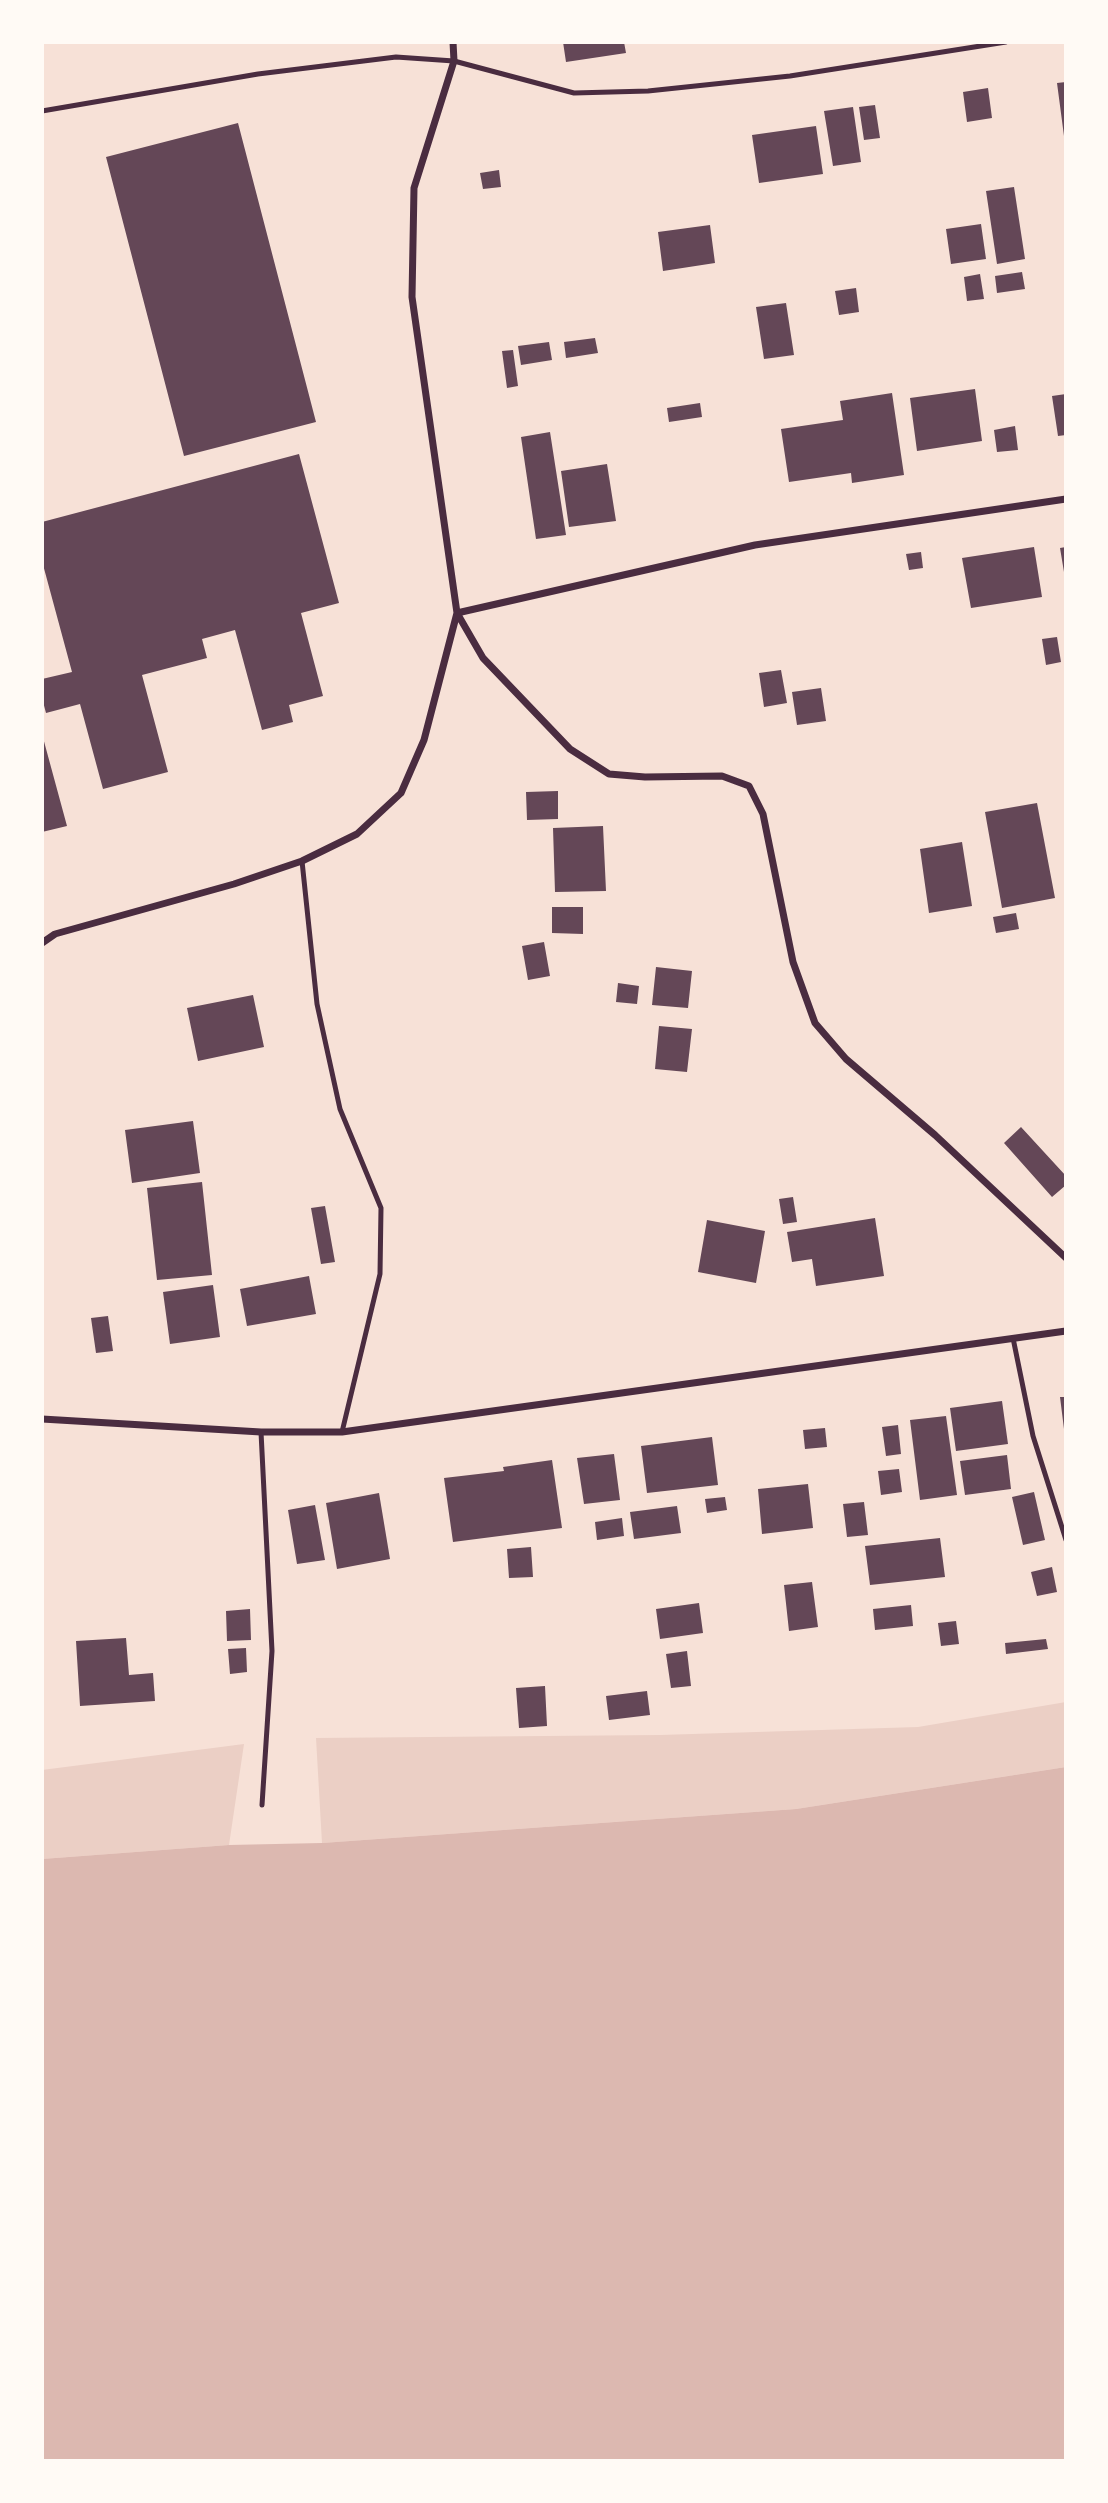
<!DOCTYPE html>
<style>
body{margin:0}
#map{position:relative;width:1108px;height:2503px;overflow:hidden;background:#f7e1d7;font-family:Barlow,sans-serif}
canvas{display:block}
.frame{position:absolute;inset:0;border:44px solid #fffaf5;pointer-events:none}
</style>
<div id="map">
<canvas width="1108" height="2503"></canvas>
<div class="frame"></div>
</div>
<script>
const g = document.querySelector('canvas').getContext('2d');
g.lineJoin = 'round';
function fill(path, color) {
  g.fillStyle = color;
  g.fill(path, 'evenodd');
}
function toPath(rows) {
  const path = new Path2D();
  for (const r of rows) {
    path.moveTo(r[0], r[1]);
    for (let i = 2; i < r.length; i += 2) path.lineTo(r[i], r[i + 1]);
  }
  return path;
}
function strokePath(path, color, width, dash) {
  g.strokeStyle = color;
  g.lineWidth = width;
  g.lineCap = dash ? 'butt' : 'round';
  g.setLineDash(dash || []);
  g.stroke(path);
}
fill(toPath([
 [1066,1702,1066,1767,796,1809,322,1843,316,1738,660,1735,918,1727],
 [244,1744,229,1845,42,1859,42,1770]
]), '#ebcfc5');
fill(toPath([
 [1066,1767,1066,2461,42,2461,42,1859,229,1845,322,1843,796,1809]
]), '#dcb8b0');
fill(toPath([
 [563,42,624,42,626,53,566,62],
 [1066,82,1066,136,1064,136,1057,83],
 [988,88,992,118,967,122,963,92],
 [875,105,880,138,864,140,859,107],
 [853,107,861,162,833,166,824,111],
 [238,123,316,422,184,456,106,157],
 [816,126,823,174,759,183,752,135],
 [499,170,501,187,483,189,480,173],
 [1014,187,1025,259,997,264,986,191],
 [981,224,986,259,951,264,946,229],
 [710,225,715,263,663,271,658,232],
 [1022,272,1025,289,997,293,995,276],
 [980,274,984,299,967,301,964,277],
 [856,288,859,312,839,315,835,291],
 [786,303,794,355,764,359,756,307],
 [595,338,598,353,566,358,564,342],
 [549,342,552,360,521,365,518,346],
 [513,350,518,386,507,388,502,351],
 [975,389,982,441,917,451,910,398],
 [892,393,904,475,852,483,851,473,789,482,781,429,843,420,840,401],
 [1066,394,1066,435,1058,436,1052,396],
 [700,403,702,417,669,422,667,408],
 [1015,426,1018,450,997,452,994,430],
 [550,432,566,535,536,539,521,437],
 [299,454,339,603,301,613,323,696,289,705,293,722,262,730,235,630,202,639,207,658,142,675,168,772,103,789,80,704,46,713,42,698,42,679,72,672,42,561,42,522],
 [607,464,616,521,569,527,561,471],
 [1034,547,1042,597,971,608,962,558],
 [1066,547,1066,578,1065,578,1060,548],
 [921,552,923,568,909,570,906,554],
 [1057,637,1061,662,1046,665,1042,639],
 [781,670,787,703,764,707,759,673],
 [821,688,826,721,797,725,792,692],
 [42,734,67,826,42,832],
 [558,791,558,819,527,820,526,792],
 [1037,803,1055,898,1002,908,985,812],
 [603,826,606,891,555,892,553,828],
 [962,842,972,906,929,913,920,849],
 [552,907,583,907,583,934,552,933],
 [1016,913,1019,929,996,933,993,917],
 [544,942,550,976,528,980,522,946],
 [656,967,692,971,688,1008,652,1005],
 [618,983,639,986,637,1004,616,1002],
 [253,995,264,1047,198,1061,187,1008],
 [659,1026,692,1029,687,1072,655,1069],
 [193,1121,200,1173,132,1183,125,1130],
 [1021,1127,1066,1176,1066,1185,1052,1197,1004,1143],
 [202,1182,212,1275,157,1280,147,1188],
 [793,1197,797,1222,783,1224,779,1199],
 [325,1206,335,1262,321,1264,311,1208],
 [875,1218,884,1276,816,1286,812,1259,792,1262,787,1232],
 [707,1220,765,1231,756,1283,698,1272],
 [309,1276,316,1314,247,1326,240,1289],
 [213,1285,220,1337,170,1344,163,1292],
 [108,1316,113,1351,96,1353,91,1318],
 [1060,1397,1066,1397,1066,1429,1064,1429],
 [1002,1401,1008,1444,956,1451,950,1408],
 [946,1416,957,1495,920,1500,910,1420],
 [898,1425,901,1454,886,1456,882,1427],
 [825,1428,827,1447,805,1449,803,1430],
 [712,1437,718,1485,647,1493,641,1446],
 [614,1454,620,1500,584,1504,577,1458],
 [1007,1455,1011,1489,965,1495,960,1461],
 [552,1460,562,1528,453,1542,444,1478,504,1471,503,1467],
 [899,1469,902,1492,881,1495,878,1471],
 [808,1484,813,1528,762,1534,758,1489],
 [1034,1492,1045,1540,1023,1545,1012,1497],
 [379,1493,390,1559,337,1569,326,1503],
 [725,1497,727,1510,707,1513,705,1499],
 [864,1502,868,1535,847,1537,843,1504],
 [315,1505,325,1560,297,1564,288,1510],
 [677,1506,681,1533,634,1539,630,1512],
 [622,1518,624,1536,597,1540,595,1522],
 [940,1538,945,1577,870,1585,865,1546],
 [531,1547,533,1577,509,1578,507,1549],
 [1052,1567,1057,1592,1037,1596,1031,1572],
 [812,1582,818,1627,789,1631,784,1585],
 [699,1603,703,1633,660,1639,656,1609],
 [911,1605,913,1626,875,1630,873,1609],
 [250,1609,251,1640,227,1641,226,1611],
 [956,1621,959,1644,941,1646,938,1623],
 [126,1638,129,1675,153,1673,155,1701,80,1706,76,1641],
 [1046,1639,1048,1649,1006,1654,1005,1643],
 [246,1648,247,1672,230,1674,228,1649],
 [687,1651,691,1686,671,1688,666,1654],
 [545,1686,547,1726,519,1728,516,1688],
 [647,1691,650,1715,609,1720,606,1696]
]), '#644757');
strokePath(toPath([
 [42,111,258,74,396,57,454,61,574,93,648,91,790,76,1006,42],
 [302,861,317,1004,340,1109,381,1208,380,1274,342,1432],
 [1013,1338,1033,1436,1066,1540],
 [261,1432,272,1651,262,1805]
]), '#4a2c40', 5);
strokePath(toPath([
 [453,42,454,61,414,188,412,297,457,613,483,658,570,749,609,774,645,777,722,776,749,786,763,814,793,962,815,1023,846,1059,935,1135,1066,1258],
 [42,943,55,934,234,884,302,861,357,834,401,793,424,740,457,613,755,545,1066,499],
 [42,1419,261,1432,342,1432,1066,1331]
]), '#4a2c40', 7);
</script>
